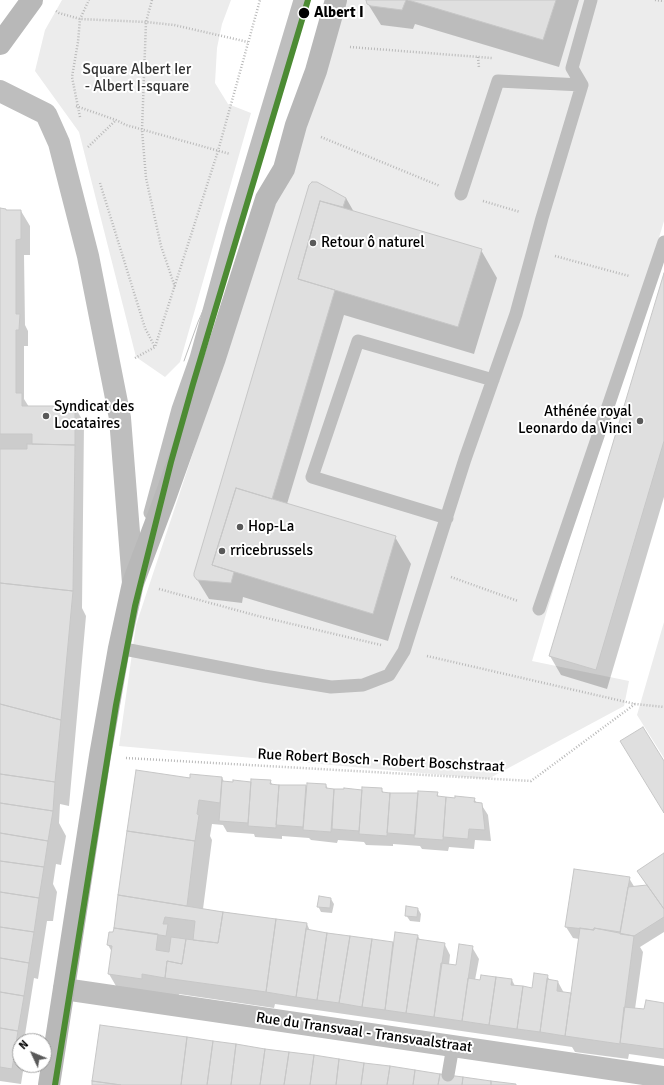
<!DOCTYPE html>
<meta charset="utf-8">
<style>
body{margin:0}
#map{position:relative;width:664px;height:1085px;overflow:hidden;background:#fff;font-family:Signika,sans-serif}
canvas{display:block}
.north{position:absolute;left:12px;top:1033px;width:40px;height:40px;box-sizing:border-box;background:#fff;border:1px solid #999;border-radius:50%;rotate:314deg;font-size:11px;font-weight:700;line-height:16px;text-align:center;color:#000}
.north::after{content:'';display:block;margin:auto;width:14px;height:18px;background:#595959;clip-path:polygon(50% 0,100% 100%,50% 72%,0 100%)}
</style>
<div id="map">
<canvas width="664" height="1085"></canvas>
<div class="north">N</div>
</div>
<script>
const g = document.querySelector('canvas').getContext('2d');
g.lineJoin = 'round';
function fill(path, color) {
  g.fillStyle = color;
  g.fill(path, 'evenodd');
}
function toPath(rows) {
  const path = new Path2D();
  for (const r of rows) {
    path.moveTo(r[0], r[1]);
    for (let i = 2; i < r.length; i += 2) path.lineTo(r[i], r[i + 1]);
  }
  return path;
}
function strokePath(path, color, width, dash) {
  g.strokeStyle = color;
  g.lineWidth = width;
  g.lineCap = dash ? 'butt' : 'round';
  g.setLineDash(dash || []);
  g.stroke(path);
}
function drawText(font, color, halo, rows, align = 'center') {
  g.font = font + ' Signika,sans-serif';
  g.lineWidth = 4;
  g.setLineDash([]);
  g.textBaseline = 'middle';
  g.strokeStyle = halo;
  g.fillStyle = color;
  for (const [text, x, y, turn = 0] of rows) {
    g.save();
    g.translate(x, y);
    g.rotate((+turn || 0) * Math.PI / 180);
    g.textAlign = isNaN(turn) ? turn : align;
    if (halo) g.strokeText(text, 0, 0);
    g.fillText(text, 0, 0);
    g.restore();
  }
}
fill(toPath([
 [62,0,231,0,222,24,217,48,215,83,228,104,251,113,180,362,165,377,136,357,79,132,35,71,45,30],
 [343,0,664,0,664,221,532,661,629,681,624,706,488,779,119,746,136,625],
 [664,622,664,758,637,715]
]), '#ececec');
fill(toPath([
 [367,0,579,0,559,67,415,24,413,29,381,25,368,4],
 [310,186,346,198,354,212,481,250,497,278,474,354,344,315,287,504,395,537,411,564,388,641,243,597,242,603,209,599,195,576],
 [0,210,21,211,30,226,30,255,24,255,25,325,28,331,28,346,24,346,24,399,29,407,75,407,84,423,82,608,86,616,69,806,60,804,59,823,66,836,61,865,56,864,53,884,57,892,53,921,47,921,38,979,34,978,24,1041,20,1041,20,1065,24,1065,21,1084,0,1081],
 [664,275,664,497,607,689,561,675,550,656],
 [137,771,190,779,222,777,224,782,252,783,270,781,273,785,307,786,326,785,328,789,363,791,381,789,384,793,437,793,439,797,474,799,477,803,481,804,488,815,491,841,475,840,474,849,449,847,448,851,422,849,420,846,393,844,393,846,366,845,364,842,338,840,337,843,311,840,309,838,282,836,282,839,255,837,254,834,227,832,223,825,212,824,210,836,212,840,203,909,307,924,310,931,394,943,418,936,420,940,444,943,450,955,449,965,457,967,472,947,479,959,475,980,512,980,515,986,533,989,547,976,550,980,558,982,564,993,572,994,579,939,573,938,566,927,575,870,629,878,635,888,647,886,638,871,664,855,664,932,640,947,643,952,635,1009,645,1010,664,1004,664,1059,629,1054,628,1059,575,1052,572,1047,275,1004,274,1008,179,994,178,1001,123,998,109,974,112,952,108,945,115,929],
 [331,899,334,904,332,913,321,912,318,906],
 [418,909,421,914,420,922,410,921,406,915]
]), '#0003');
const building = toPath([
 [366,0,406,0,402,10,371,6,367,4,366,0],
 [408,0,556,0,543,40,408,0],
 [312,182,317,182,346,198,343,207,320,201,298,279,335,290,272,499,236,488,212,565,234,572,231,583,197,580,194,576,194,573,309,185,312,182],
 [320,201,482,249,458,327,298,279,320,201],
 [0,208,6,209,6,210,21,210,21,239,16,240,16,314,20,314,19,330,16,330,16,393,22,393,22,406,75,406,75,445,32,444,32,434,0,434,0,208],
 [664,273,664,441,596,670,549,656,664,273],
 [27,444,75,445,73,591,0,583,0,449,27,449,27,444],
 [236,488,396,536,373,614,212,565,236,488],
 [0,583,73,591,61,720,0,704,0,583],
 [0,704,61,720,55,782,0,774,0,704],
 [643,727,664,761,664,813,620,741,643,727],
 [136,770,190,778,190,774,222,777,220,803,199,800,197,814,199,815,195,841,127,831,136,770],
 [0,774,55,782,53,811,0,803,0,774],
 [251,779,271,780,270,784,279,785,276,828,248,826,251,779],
 [233,780,251,782,248,823,219,821,222,781,233,782,233,780],
 [307,783,326,784,326,788,334,789,331,832,303,830,307,783],
 [279,785,306,785,303,827,276,825,279,785],
 [362,787,382,788,382,792,390,793,387,836,359,834,362,787],
 [344,788,362,790,359,831,332,829,334,789,344,789,344,788],
 [418,791,438,792,437,796,446,797,443,840,414,838,418,791],
 [390,793,418,793,415,835,387,833,390,793],
 [455,796,475,798,474,802,482,803,485,830,469,829,468,839,443,837,446,797,455,798,455,796],
 [0,803,53,811,48,841,0,833,0,803],
 [127,831,195,841,187,906,118,895,127,831],
 [0,833,48,841,44,867,0,861,0,833],
 [664,853,664,909,637,871,664,853],
 [0,861,44,867,39,898,0,892,0,861],
 [574,869,630,877,620,932,594,928,594,930,565,927,574,869],
 [647,885,664,909,664,917,634,936,620,934,628,887,647,885],
 [0,892,39,898,34,932,0,927,0,892],
 [118,895,223,912,218,943,193,940,195,921,165,917,163,924,168,924,166,936,114,928,118,895],
 [319,896,331,898,330,908,317,907,319,896],
 [406,906,418,908,417,917,405,916,406,906],
 [223,912,276,919,266,992,165,978,167,961,182,964,186,939,218,943,223,912],
 [276,919,307,923,296,997,266,992,276,919],
 [0,927,34,932,29,963,0,958,0,927],
 [114,928,158,934,156,950,169,952,171,937,186,939,182,964,167,961,165,978,142,974,142,979,108,974,112,946,107,945,109,932,113,932,114,928],
 [580,928,594,930,594,928,634,936,620,1044,565,1036,580,928],
 [306,929,327,933,317,1000,296,997,306,929],
 [395,932,418,935,406,1013,385,1010,395,932],
 [327,933,350,936,339,1003,317,1000,327,933],
 [350,936,372,939,362,1007,339,1003,350,936],
 [372,939,393,942,385,1010,362,1007,372,939],
 [417,939,445,943,434,1017,406,1013,417,939],
 [459,944,473,946,462,1021,434,1017,441,963,456,965,459,944],
 [0,958,29,963,24,996,0,992,0,958],
 [534,973,548,975,540,1032,517,1029,523,986,532,988,534,973],
 [481,975,496,977,489,1025,462,1021,468,978,480,980,481,975],
 [496,977,512,979,511,985,523,986,517,1029,489,1025,496,977],
 [547,979,558,981,557,991,571,993,565,1036,540,1032,547,979],
 [0,992,24,996,18,1031,0,1028,0,992],
 [646,1000,664,1003,664,1049,620,1043,624,1007,644,1009,646,1000],
 [100,1025,187,1037,181,1085,121,1085,92,1081,100,1025],
 [0,1028,18,1031,12,1069,0,1067,0,1028],
 [187,1037,213,1041,207,1085,181,1085,187,1037],
 [213,1041,236,1044,231,1085,207,1085,213,1041],
 [236,1044,265,1049,260,1085,231,1085,236,1044],
 [265,1049,289,1052,284,1085,260,1085,265,1049],
 [289,1052,314,1055,310,1085,284,1085,289,1052],
 [314,1055,339,1059,336,1085,310,1085,314,1055],
 [339,1059,364,1063,361,1085,336,1085,339,1059],
 [364,1063,390,1066,387,1085,361,1085,364,1063],
 [390,1066,415,1070,413,1085,387,1085,390,1066],
 [415,1070,440,1074,438,1085,413,1085,415,1070],
 [440,1074,463,1077,462,1085,438,1085,440,1074],
 [463,1077,491,1081,491,1085,462,1085,463,1077],
 [92,1081,121,1085,92,1085,92,1081],
 [491,1081,516,1084,516,1085,491,1085,491,1081]
]);
fill(building, '#dfdfdf');
strokePath(building, '#c7c7c7', 1);
strokePath(toPath([
 [152,0,146,22,142,130,146,178,161,246,175,287],
 [655,0,664,1],
 [56,11,59,13,80,19,146,22,174,25,248,42],
 [350,47,492,58],
 [478,57,479,68],
 [76,106,116,120,126,125,230,154],
 [80,117,72,77,78,42,80,19,89,0],
 [321,137,440,186],
 [88,147,116,120],
 [100,183,145,328,155,347],
 [483,201,520,212],
 [555,256,629,276],
 [135,358,155,347,218,151,260,0],
 [451,577,518,601],
 [159,589,258,616,381,645],
 [427,656,635,704,664,707],
 [126,758,531,781,635,704]
]), '#b9b9b9', 2.5, [1, 2]);
strokePath(toPath([
 [461,194,498,81,582,85],
 [150,513,178,409,196,358,232,227,300,0],
 [447,518,312,477,358,341,493,380],
 [539,609,664,242],
 [119,648,264,676,331,687,363,685,389,675,404,651,465,459,516,314,542,218,582,85,572,68,591,0],
 [448,1075,453,1046]
]), '#bebebe', 13);
strokePath(toPath([
 [0,91,46,114,59,143,88,256,120,418,133,583],
 [64,989,664,1077]
]), '#bebebe', 22);
strokePath(toPath([
 [0,44,32,0],
 [49,1085,100,756,119,648,133,583,165,498,215,358,266,199,284,169,296,125,316,71,336,0]
]), '#b8b8b8', 22);
strokePath(toPath([
 [184,361,198,322,241,224]
]), '#bebebe', 1);
strokePath(toPath([
 [55,1085,116,705,135,606,171,462,193,384,308,0]
]), '#4c8b33', 6);
for (const [x, y, r, color] of [
 [304,13,6,"#000"],
 [313,243,4,"#595959"],
 [46,416,4,"#595959"],
 [640,421,4,"#595959"],
 [240,527,4,"#595959"],
 [222,551,4,"#595959"]
]) {
  const dot = new Path2D();
  dot.arc(x, y, r, 0, 2 * Math.PI);
  g.fillStyle = color;
  g.fill(dot);
  strokePath(dot, '#fff', 1.5);
}
drawText('bold 15px', '#000', '#fff', [
 ["Albert I",314,13]
], 'left');
drawText('15px', '#333', '#fff', [
 ["Square Albert Ier",137,70],
 ["- Albert I-square",137,87]
]);
drawText('15px', '#000', '#fff', [
 ["Retour ô naturel",321,243],
 ["Syndicat des",54,407],
 ["Locataires",54,424],
 ["Athénée royal",632,412,"right"],
 ["Leonardo da Vinci",632,429,"right"],
 ["Hop-La",248,527],
 ["rricebrussels",230,551]
], 'left');
drawText('15px', '#000', '#fff', [
 ["Rue Robert Bosch - Robert Boschstraat",381,761,3],
 ["Rue du Transvaal - Transvaalstraat",364,1033,8]
]);
</script>
